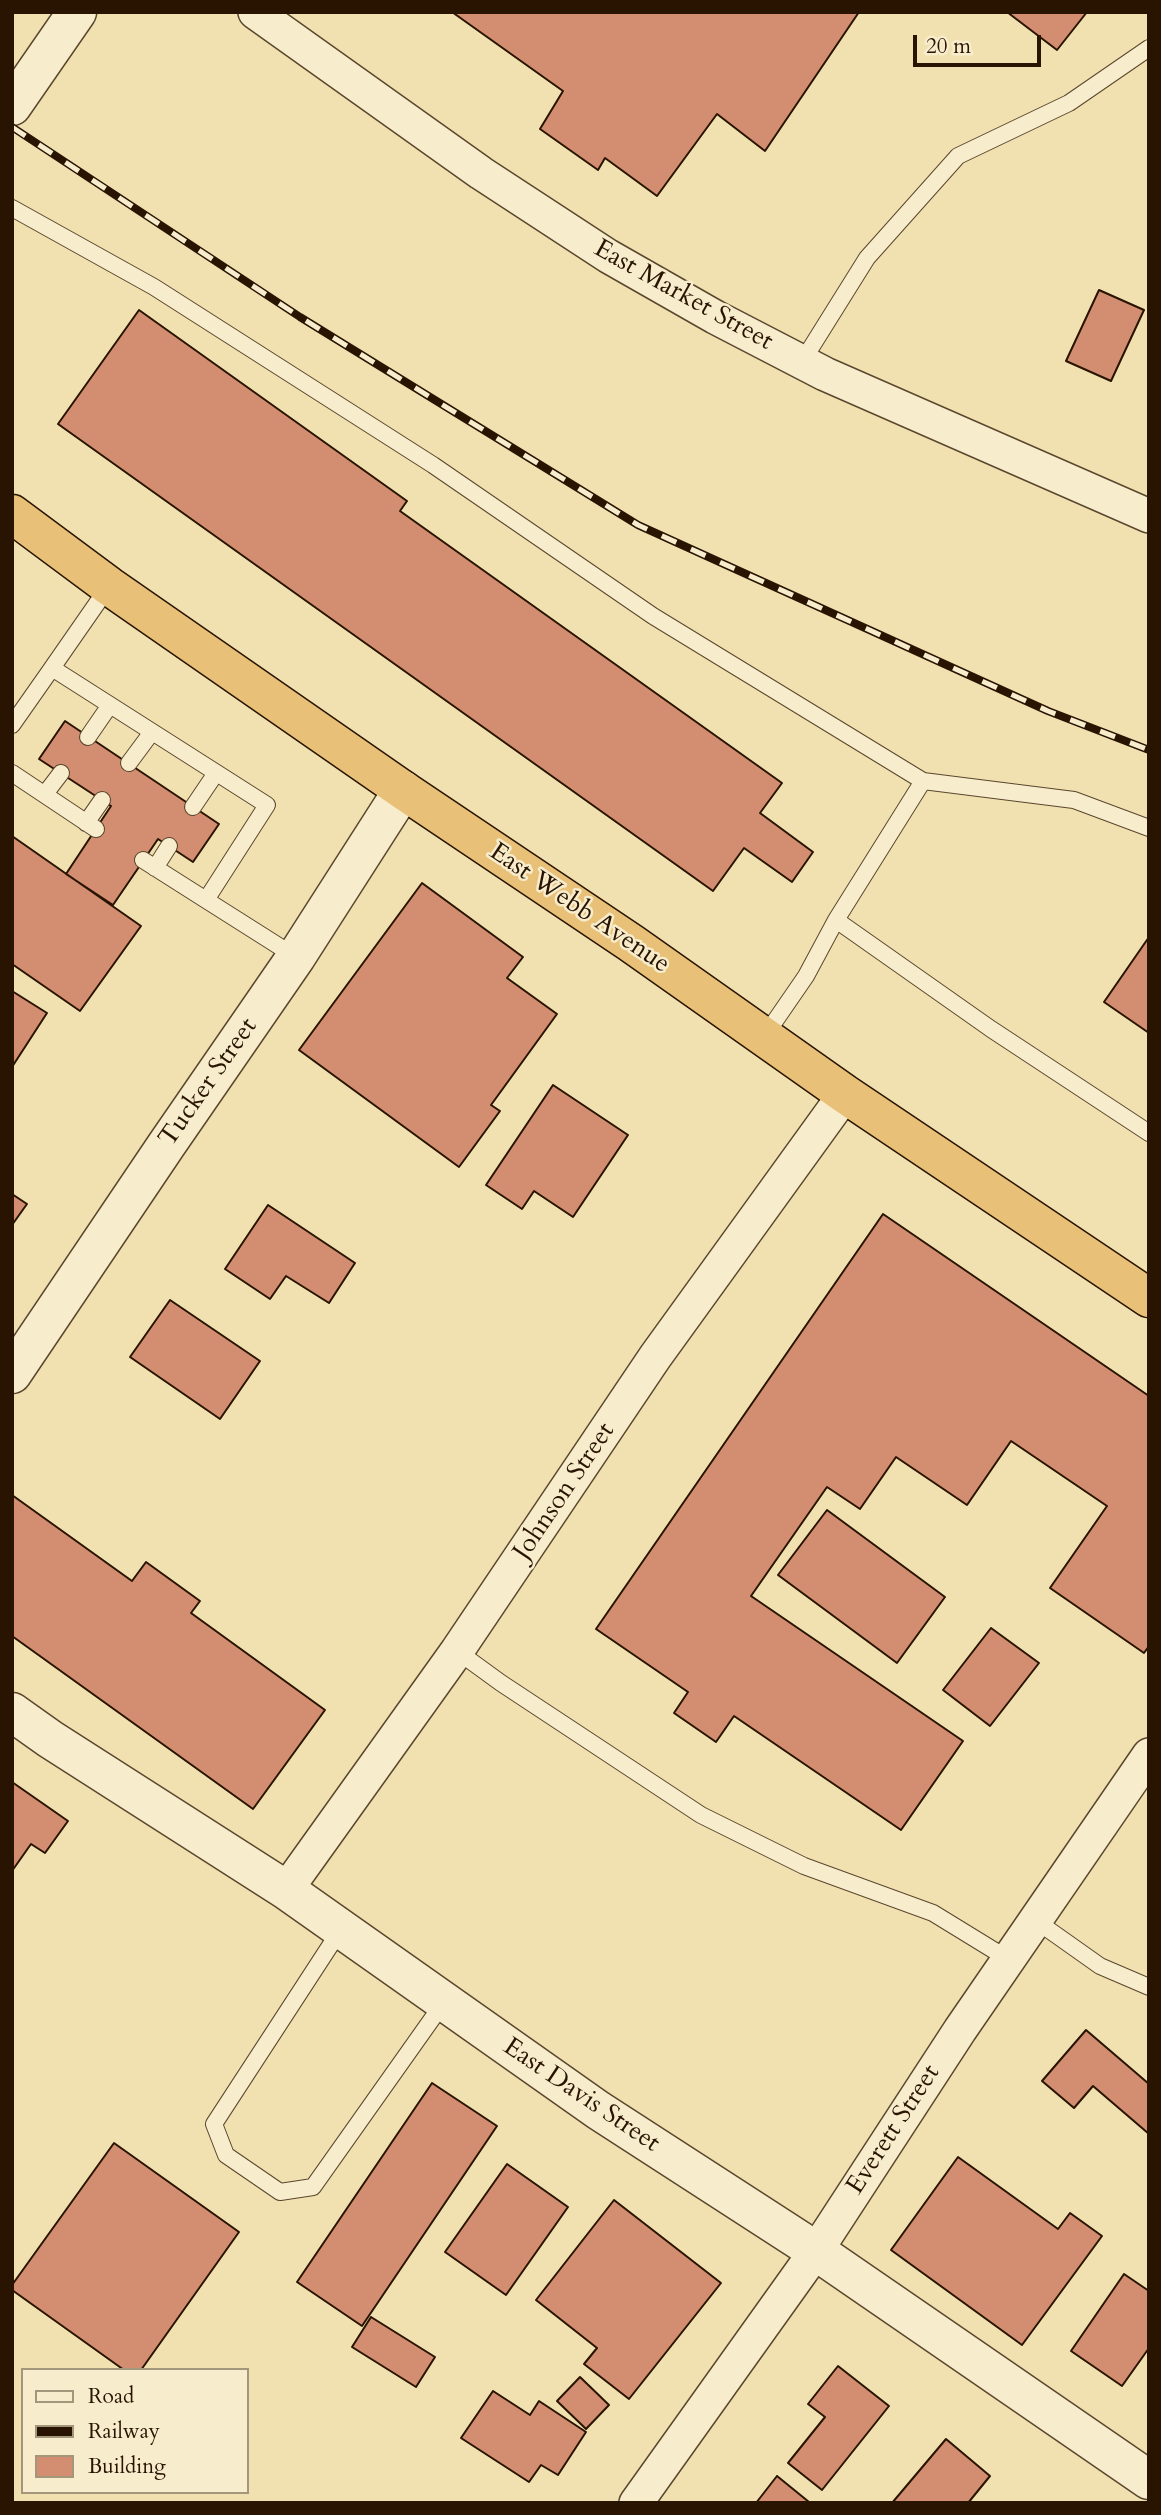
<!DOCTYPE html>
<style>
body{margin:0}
#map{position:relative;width:1161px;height:2515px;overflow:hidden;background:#f2e1b0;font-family:Cardo,serif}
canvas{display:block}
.frame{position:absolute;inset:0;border:14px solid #281401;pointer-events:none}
.legend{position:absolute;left:21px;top:2368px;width:228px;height:126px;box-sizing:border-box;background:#f7eccc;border:2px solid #a4967b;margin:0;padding:9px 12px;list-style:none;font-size:21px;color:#281401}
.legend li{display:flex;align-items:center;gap:14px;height:35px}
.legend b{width:35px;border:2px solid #a4967b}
.scale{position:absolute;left:913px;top:35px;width:128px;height:32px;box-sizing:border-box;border:4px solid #281401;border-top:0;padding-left:9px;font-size:21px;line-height:24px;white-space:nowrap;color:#281401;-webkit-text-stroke:5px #f7eccc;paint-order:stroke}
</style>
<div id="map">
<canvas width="1161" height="2515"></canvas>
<div class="frame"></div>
<ul class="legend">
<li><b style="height:9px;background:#f7eccc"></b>Road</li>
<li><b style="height:9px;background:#281401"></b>Railway</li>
<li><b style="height:19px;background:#d38d71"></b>Building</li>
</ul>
<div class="scale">20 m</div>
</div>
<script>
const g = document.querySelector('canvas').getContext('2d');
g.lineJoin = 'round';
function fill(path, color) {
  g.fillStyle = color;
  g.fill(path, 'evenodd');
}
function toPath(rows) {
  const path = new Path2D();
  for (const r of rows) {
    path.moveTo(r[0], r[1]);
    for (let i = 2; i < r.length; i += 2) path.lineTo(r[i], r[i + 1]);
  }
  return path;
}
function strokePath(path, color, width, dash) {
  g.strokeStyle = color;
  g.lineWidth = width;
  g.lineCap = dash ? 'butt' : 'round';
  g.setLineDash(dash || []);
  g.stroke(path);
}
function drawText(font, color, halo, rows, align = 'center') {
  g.font = font + ' Cardo,serif';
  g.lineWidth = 5;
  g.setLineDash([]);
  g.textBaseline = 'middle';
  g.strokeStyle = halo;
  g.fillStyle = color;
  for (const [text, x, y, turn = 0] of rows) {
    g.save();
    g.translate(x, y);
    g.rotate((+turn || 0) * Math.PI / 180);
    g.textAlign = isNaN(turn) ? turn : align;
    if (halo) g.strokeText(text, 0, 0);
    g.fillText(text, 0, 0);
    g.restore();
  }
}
const building = toPath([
 [452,12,859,12,765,151,717,114,657,196,605,158,598,170,540,129,563,91,452,12],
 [1007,12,1087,12,1057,50,1007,12],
 [1099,290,1144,310,1111,381,1066,361,1099,290],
 [139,310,407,501,400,511,782,783,760,813,813,852,792,882,744,848,713,891,58,424,139,310],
 [65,721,219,824,193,862,158,839,113,905,66,874,111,806,39,759,65,721],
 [12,836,141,926,80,1011,12,964,12,836],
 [422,883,523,957,507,978,557,1014,491,1105,500,1111,459,1167,299,1050,422,883],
 [1149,937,1149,1033,1104,1002,1149,937],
 [12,991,47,1013,12,1067,12,991],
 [553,1085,628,1135,573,1217,534,1191,522,1209,486,1185,553,1085],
 [12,1194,27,1204,12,1225,12,1194],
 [268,1205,355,1263,329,1303,286,1276,270,1299,225,1269,268,1205],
 [883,1214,1149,1396,1149,1646,1144,1653,1050,1588,1107,1506,1011,1441,967,1505,896,1457,860,1509,827,1487,751,1596,963,1741,901,1830,734,1716,716,1742,674,1713,688,1692,596,1629,883,1214],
 [170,1300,260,1361,220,1419,130,1357,170,1300],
 [12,1495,132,1581,146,1562,200,1601,191,1613,325,1710,253,1809,12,1636,12,1495],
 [827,1510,945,1597,897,1663,778,1575,827,1510],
 [991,1628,1039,1663,990,1726,943,1690,991,1628],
 [12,1782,68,1821,45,1853,31,1844,12,1871,12,1782],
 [1086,2030,1149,2084,1149,2134,1093,2086,1074,2108,1042,2081,1086,2030],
 [432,2083,497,2126,362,2326,297,2282,432,2083],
 [114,2143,239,2232,141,2370,124,2370,12,2290,12,2285,114,2143],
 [958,2157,1058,2229,1070,2213,1102,2236,1022,2345,891,2250,958,2157],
 [507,2164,568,2207,506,2295,445,2252,507,2164],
 [614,2200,721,2283,629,2399,584,2364,597,2348,536,2300,614,2200],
 [1124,2274,1149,2291,1149,2348,1122,2386,1071,2351,1124,2274],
 [371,2317,435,2357,416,2387,352,2347,371,2317],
 [838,2366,889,2406,822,2490,788,2463,825,2417,808,2404,838,2366],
 [580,2377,609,2405,586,2429,557,2401,580,2377],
 [493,2391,530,2415,539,2401,586,2432,558,2475,541,2465,529,2482,461,2438,493,2391],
 [946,2439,990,2476,968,2503,892,2503,946,2439],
 [777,2476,809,2502,809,2503,756,2503,777,2476]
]);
fill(building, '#d38d71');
strokePath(building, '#281401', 2);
const service = toPath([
 [12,208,154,287,433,465,653,616,923,781,836,920,806,976,764,1037],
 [802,362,867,258,958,156,1069,103,1149,48],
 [109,586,52,668,267,805,206,900,296,957],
 [12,725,52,668],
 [88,737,110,705],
 [129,763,152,732],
 [12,773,96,829],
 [923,781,1074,800,1149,828],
 [45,794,61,773],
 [193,807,216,773],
 [86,823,102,800],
 [143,860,206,900],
 [155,868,169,846],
 [836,920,991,1029,1149,1133],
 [457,1651,501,1683,701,1815,804,1866,933,1913,1008,1959],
 [1035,1920,1100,1966,1149,1987],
 [341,1929,214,2124,226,2155,280,2192,313,2187,444,2002]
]);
const minor = toPath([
 [255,12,481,173,608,256,715,317,825,374,1149,516],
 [286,1890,457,1651,655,1357,845,1094],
 [636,2503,816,2251,960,2030,1149,1755]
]);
const tertiary = toPath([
 [12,106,77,12],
 [12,1374,167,1144,296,957,403,790],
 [12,1712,50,1739,286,1890,598,2110,816,2251,1149,2480]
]);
const trunk = toPath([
 [12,514,109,586,403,790,631,943,845,1094,1149,1298]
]);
strokePath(service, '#5a472d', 18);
strokePath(minor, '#5a472d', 36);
strokePath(tertiary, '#5a472d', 41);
strokePath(trunk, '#281401', 41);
strokePath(service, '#f7eccc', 16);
strokePath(minor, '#f7eccc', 33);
strokePath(tertiary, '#f7eccc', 38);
strokePath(trunk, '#e9c078', 38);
const rail = toPath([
 [12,127,300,317,638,525,1048,711,1149,750]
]);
strokePath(rail, '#281401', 8);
strokePath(rail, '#f7eccc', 5, [16]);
drawText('26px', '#281401', '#f7eccc', [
 ["East Market Street",683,296,29],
 ["East Webb Avenue",579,909,34],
 ["Tucker Street",209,1083,-55],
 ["Johnson Street",565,1492,-56],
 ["East Davis Street",581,2096,34],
 ["Everett Street",894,2130,-57]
]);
</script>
